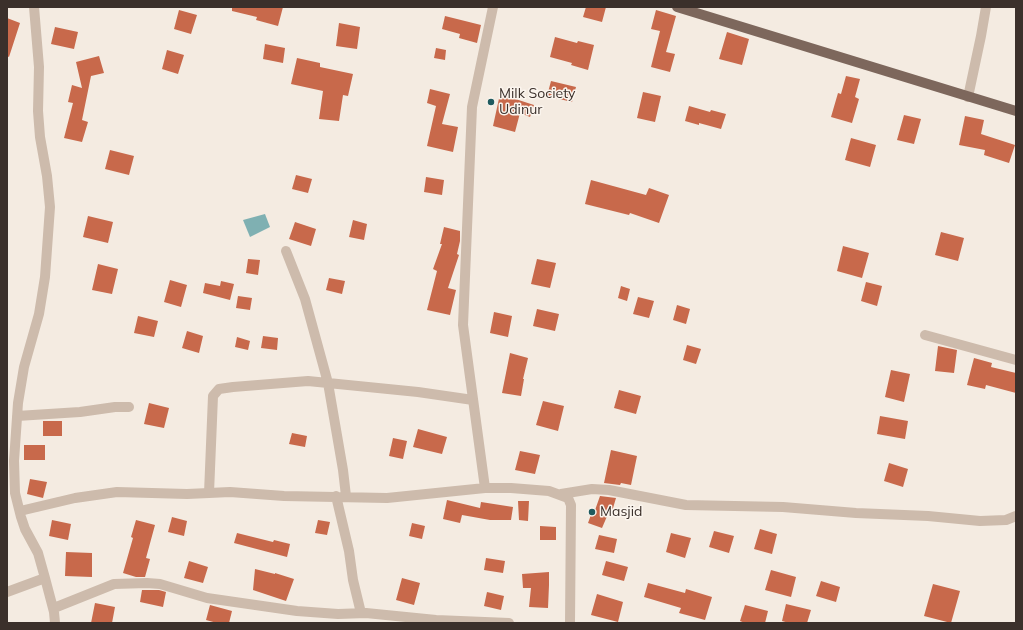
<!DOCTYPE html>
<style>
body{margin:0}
#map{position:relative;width:1023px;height:630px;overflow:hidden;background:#f4ebe1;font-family:Mulish,sans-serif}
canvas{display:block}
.frame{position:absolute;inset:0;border:8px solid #3b302b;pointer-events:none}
</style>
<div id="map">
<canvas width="1023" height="630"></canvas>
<div class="frame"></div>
</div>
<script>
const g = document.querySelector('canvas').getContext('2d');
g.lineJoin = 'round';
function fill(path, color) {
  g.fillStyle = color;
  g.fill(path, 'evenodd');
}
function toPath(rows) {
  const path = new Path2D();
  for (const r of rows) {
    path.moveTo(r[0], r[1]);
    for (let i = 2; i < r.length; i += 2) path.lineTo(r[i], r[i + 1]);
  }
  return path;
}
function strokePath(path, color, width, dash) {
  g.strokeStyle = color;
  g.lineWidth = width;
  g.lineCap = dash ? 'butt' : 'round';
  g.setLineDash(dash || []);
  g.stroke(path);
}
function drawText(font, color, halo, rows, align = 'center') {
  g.font = font + ' Mulish,sans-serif';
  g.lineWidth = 3;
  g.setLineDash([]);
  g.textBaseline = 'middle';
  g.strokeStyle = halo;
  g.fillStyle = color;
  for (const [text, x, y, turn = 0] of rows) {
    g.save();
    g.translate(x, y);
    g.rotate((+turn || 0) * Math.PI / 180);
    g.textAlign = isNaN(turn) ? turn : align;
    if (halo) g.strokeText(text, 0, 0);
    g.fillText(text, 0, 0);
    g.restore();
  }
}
fill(toPath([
 [265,214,270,227,250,237,243,220]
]), '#7fb0b2');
fill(toPath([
 [232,7,283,7,278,26,256,20,257,17,232,11],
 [586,7,606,7,602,22,583,17],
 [179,10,197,15,191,34,174,29],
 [656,10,676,16,666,52,675,54,670,72,651,67,660,31,651,29],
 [445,16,481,25,477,43,459,38,460,34,442,29],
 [7,18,20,23,9,57,7,56],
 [339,23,360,27,357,49,336,46],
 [55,27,78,32,74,49,51,44],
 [727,32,749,39,742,65,719,59],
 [555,37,577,43,578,41,594,45,588,70,571,65,572,63,550,57],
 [265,44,285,48,283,63,263,59],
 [436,48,446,50,445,60,434,58],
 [167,50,184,55,178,74,162,69],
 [99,56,104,73,91,76,82,120,88,122,82,142,64,138,73,103,68,102,72,85,82,88,76,62],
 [297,58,320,63,320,67,353,74,348,96,343,95,339,121,319,119,323,91,291,84],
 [846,76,860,79,855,97,859,99,852,123,831,117,838,93,841,94],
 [551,81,576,87,572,102,547,96],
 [430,89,450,94,442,124,458,127,453,152,427,146,436,106,427,103],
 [643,92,661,96,655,122,637,118],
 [500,94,534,105,530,117,520,113,515,132,493,126],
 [689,106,710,112,711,110,726,114,721,129,699,123,699,125,685,121],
 [904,115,921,119,914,144,897,140],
 [965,116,984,120,981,134,1015,145,1009,163,984,155,985,150,959,145],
 [851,138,876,145,870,167,845,160],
 [110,150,134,156,129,175,105,169],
 [296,175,312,179,308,193,292,189],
 [426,177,444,180,442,195,424,192],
 [591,180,646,195,649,188,669,195,659,223,630,213,629,215,585,204],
 [88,216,113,222,108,243,83,237],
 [353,220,367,224,364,240,349,237],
 [295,222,316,229,311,246,289,239],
 [444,227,460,231,460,241,457,254,459,255,448,288,456,290,450,315,427,310,437,271,433,269,442,244,440,244],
 [941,232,964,238,958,261,935,255],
 [843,246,869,253,862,278,837,271],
 [248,259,260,260,258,275,246,273],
 [537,259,556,263,550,288,531,284],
 [98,264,118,269,112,294,92,290],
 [329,278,345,281,342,294,326,290],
 [170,280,187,285,181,307,164,302],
 [221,281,234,284,230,300,203,293,205,283,220,286],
 [866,282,882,286,877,306,861,301],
 [621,286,630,289,627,301,618,298],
 [238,296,252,298,250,310,236,308],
 [638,297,654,301,649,318,633,314],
 [677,305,690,309,686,324,673,320],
 [537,309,559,314,555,331,533,326],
 [494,312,512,316,508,337,490,333],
 [138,316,158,321,154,337,134,333],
 [187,331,203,336,199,353,182,348],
 [263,336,278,338,277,350,261,348],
 [237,337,250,341,248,350,235,347],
 [687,345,701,349,696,364,683,360],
 [938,346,957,350,954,373,935,371],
 [510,353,528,358,523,379,524,379,521,396,502,393],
 [974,358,992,363,991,367,1016,373,1016,393,986,385,985,389,967,385],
 [891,370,910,374,904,402,885,397],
 [619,390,641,396,636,414,614,408],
 [543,401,564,406,558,431,536,425],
 [149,403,169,408,164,428,144,424],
 [880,416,908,421,905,439,877,434],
 [43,421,62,421,62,436,43,436],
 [418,429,447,437,442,454,413,447],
 [292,433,307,436,305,447,289,444],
 [393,438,407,441,403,459,389,456],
 [24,445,45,445,45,460,24,460],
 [611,450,637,456,631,485,621,483,620,485,604,483],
 [520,451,540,455,535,474,515,470],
 [889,463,908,469,903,487,884,481],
 [30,479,47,482,43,498,27,494],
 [600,496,616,498,611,515,608,514,602,528,588,523,592,512,594,513],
 [447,500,480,508,481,502,513,507,511,520,490,520,462,515,460,523,443,519],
 [518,501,529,501,528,521,519,520],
 [172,517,187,521,184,536,168,532],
 [52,520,71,524,68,540,49,536],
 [136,520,155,525,146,558,150,559,145,577,136,577,123,573,133,538,131,537],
 [318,520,330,522,327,535,315,533],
 [412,523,425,526,422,539,409,536],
 [540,526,556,527,556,540,540,540],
 [760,529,777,534,772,554,754,549],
 [714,531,734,536,729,553,709,547],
 [237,533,273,542,274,540,290,544,287,557,234,543],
 [671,533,691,538,685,558,666,552],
 [599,535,617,539,614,553,595,549],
 [66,552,92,553,92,577,65,576],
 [486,558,505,561,503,573,484,570],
 [189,561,208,567,203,583,184,578],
 [606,561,628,567,624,581,602,575],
 [255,569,275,574,275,573,294,579,286,601,253,590],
 [771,570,796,577,791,597,765,590],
 [549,572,549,585,548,608,529,607,531,588,523,588,522,574],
 [402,578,420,583,414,605,396,600],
 [821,581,840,587,836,602,816,596],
 [648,583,685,593,686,589,712,597,705,620,679,613,681,608,644,597],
 [933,584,960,591,951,623,924,616],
 [142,590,159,590,166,592,163,607,140,602],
 [487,592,504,596,501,610,484,606],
 [597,594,623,602,618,622,591,615],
 [95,603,115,607,112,623,91,623],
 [786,604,811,610,807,623,789,623,782,621],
 [210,605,232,611,229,623,217,623,206,620],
 [745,605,768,611,765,623,745,623,740,621]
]), '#c8694b');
strokePath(toPath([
 [34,7,39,67,38,111,40,137,47,176,50,207,45,277,39,314,24,367,18,403,14,461,15,493,21,517,25,529,38,553,45,578,54,612,55,623],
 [493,7,472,107,463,325,485,488,511,488,549,491,568,498,571,505,570,623],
 [968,97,981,36,986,7],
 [286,251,305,299,328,383,343,470,346,496],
 [925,335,1016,360],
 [17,416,80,412,115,407,129,407],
 [209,493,230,492,284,496,387,498,485,488],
 [561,494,592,489,609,490,686,505,783,507,856,513,928,516,980,521,1006,520,1016,516],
 [336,496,349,551,353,580,361,613],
 [20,511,75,498,117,492,187,494,209,493,213,396,219,389,233,387,308,381,418,392,473,400],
 [7,592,45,578],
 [54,608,114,584,147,583,160,584,207,598,297,611,338,614,366,613,436,620,509,623]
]), '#cdbbac', 10);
strokePath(toPath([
 [677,7,1016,111]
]), '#7d675c', 10);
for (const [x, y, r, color] of [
 [491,102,4,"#1f5a5e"],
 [592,512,4,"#1f5a5e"]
]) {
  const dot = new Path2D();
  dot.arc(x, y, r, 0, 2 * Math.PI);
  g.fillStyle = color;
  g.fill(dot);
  strokePath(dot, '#fbf5ee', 1.5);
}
drawText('14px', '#3b302b', '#fbf5ee', [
 ["Milk Society",499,94],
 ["Udinur",499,110],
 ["Masjid",600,512]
], 'left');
</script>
